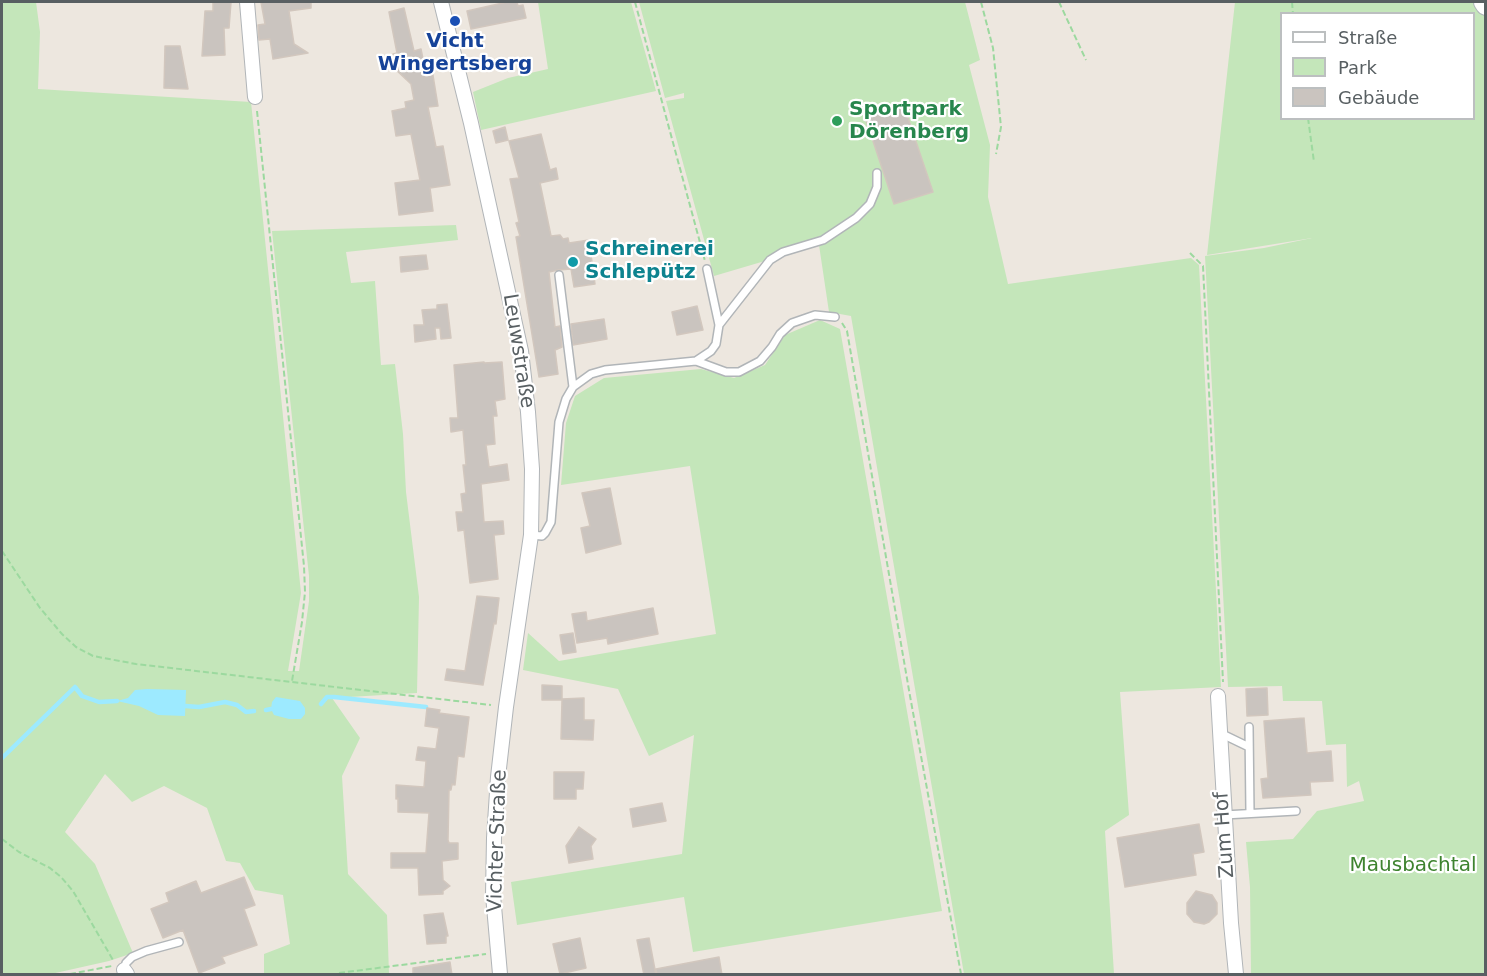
<!DOCTYPE html>
<meta charset="utf-8">
<style>
body{margin:0}
#map{position:relative;width:1487px;height:976px;overflow:hidden;background:#ede7df;font-family:"DejaVu Sans",sans-serif}
canvas{display:block}
.frame{position:absolute;inset:0;border:3px solid #585f62;pointer-events:none}
.legend{position:absolute;left:1280px;top:12px;width:195px;height:108px;box-sizing:border-box;background:#fff;border:2px solid #bcbfc0;margin:0;padding:8px 10px;list-style:none;font-size:18px;color:#585f62}
.legend li{display:flex;align-items:center;gap:12px;height:30px}
.legend b{width:30px;border:2px solid #bcbfc0}
</style>
<div id="map">
<canvas width="1487" height="976"></canvas>
<div class="frame"></div>
<ul class="legend">
<li><b style="height:8px;background:#fff"></b>Straße</li>
<li><b style="height:16px;background:#c4e6ba"></b>Park</li>
<li><b style="height:16px;background:#cac4bf"></b>Gebäude</li>
</ul>
</div>
<script>
const g = document.querySelector('canvas').getContext('2d');
g.lineJoin = 'round';
function fill(path, color) {
  g.fillStyle = color;
  g.fill(path, 'evenodd');
}
function toPath(rows) {
  const path = new Path2D();
  for (const r of rows) {
    path.moveTo(r[0], r[1]);
    for (let i = 2; i < r.length; i += 2) path.lineTo(r[i], r[i + 1]);
  }
  return path;
}
function strokePath(path, color, width, dash) {
  g.strokeStyle = color;
  g.lineWidth = width;
  g.lineCap = dash ? 'butt' : 'round';
  g.setLineDash(dash || []);
  g.stroke(path);
}
function drawText(font, color, halo, rows, align = 'center') {
  g.font = font + ' "DejaVu Sans",sans-serif';
  g.lineWidth = 4.5;
  g.setLineDash([]);
  g.textBaseline = 'middle';
  g.strokeStyle = halo;
  g.fillStyle = color;
  for (const [text, x, y, turn = 0] of rows) {
    g.save();
    g.translate(x, y);
    g.rotate((+turn || 0) * Math.PI / 180);
    g.textAlign = isNaN(turn) ? turn : align;
    if (halo) g.strokeText(text, 0, 0);
    g.fillText(text, 0, 0);
    g.restore();
  }
}
fill(toPath([
 [2,2,36,2,40,32,38,89,251,102,301,593,288,671,299,671,309,601,309,576,272,231,456,225,458,240,346,252,351,283,375,281,381,365,395,364,403,434,406,492,419,597,417,693,332,698,360,738,342,776,348,874,387,915,389,974,264,974,264,954,290,944,283,895,255,890,240,863,226,861,207,808,164,786,132,802,105,774,65,832,95,864,133,953,109,961,51,974,2,974],
 [538,2,631,2,656,91,481,130,473,92,508,78,548,69],
 [639,2,965,2,980,60,969,65,990,145,988,197,1008,284,1191,258,1199,265,1221,687,1120,692,1129,815,1105,831,1114,974,964,974,851,316,829,312,819,245,714,276,666,101,684,98,684,93,665,98],
 [1235,2,1485,2,1485,974,1251,974,1250,887,1246,842,1293,839,1317,811,1364,801,1359,781,1347,787,1346,744,1326,745,1322,701,1283,701,1282,686,1228,687,1205,256,1264,248,1312,238,1207,255],
 [1282,14,1474,14,1474,118,1282,118],
 [820,320,840,329,942,911,693,952,684,897,517,925,511,882,682,854,694,735,649,756,618,689,523,670,528,633,559,661,716,634,690,466,561,485,566,423,575,396,604,378,701,369,734,378,765,365,785,335]
]), '#c4e6ba');
fill(toPath([
 [147,689,186,690,185,716,158,715,139,706,117,701,128,698,135,690],
 [276,697,300,701,305,708,305,714,301,719,289,719,274,715,271,709,272,702]
]), '#9deaff');
strokePath(toPath([
 [321,704,327,697,334,697,426,707],
 [185,706,199,707,225,702,237,705,246,712,254,711],
 [266,710,271,709],
 [2,758,75,687,82,696,99,702,117,701]
]), '#9deaff', 4.5);
const building = toPath([
 [213,2,231,2,229,28,224,28,225,55,202,56,205,11,213,11,213,2],
 [261,2,311,2,311,8,289,11,294,44,308,53,273,59,270,39,259,40,258,25,265,24,261,2],
 [507,2,517,2,518,6,523,5,526,18,471,29,467,11,507,2],
 [404,8,414,51,421,49,424,64,431,63,438,106,428,107,436,147,443,146,450,185,430,188,433,211,399,215,395,183,420,180,411,134,396,136,392,111,406,108,405,102,414,100,411,84,395,69,393,54,397,53,389,12,404,8],
 [165,46,180,46,188,89,164,88,165,46],
 [904,106,933,192,894,204,865,117,904,106],
 [505,127,508,140,496,143,493,131,505,127],
 [541,134,550,170,556,168,558,179,540,183,551,236,560,235,563,239,568,238,569,243,589,240,595,284,574,287,571,269,558,270,549,272,555,327,560,326,562,347,555,350,558,374,539,377,516,237,520,236,516,223,519,222,510,179,519,178,509,141,541,134],
 [426,255,428,269,401,272,400,257,426,255],
 [447,304,451,338,441,339,440,328,435,328,436,339,415,342,414,325,424,325,422,310,437,309,437,305,447,304],
 [697,306,703,330,677,335,672,312,697,306],
 [604,319,607,339,573,345,571,324,604,319],
 [484,362,484,363,502,362,505,399,495,401,497,416,493,416,495,444,486,445,489,467,507,464,509,480,481,484,484,522,503,521,504,534,494,535,498,579,470,583,464,530,458,531,456,512,463,512,461,494,466,493,463,465,466,465,463,430,451,432,450,418,458,418,454,365,484,362],
 [610,488,621,544,586,553,581,528,590,526,582,493,610,488],
 [477,596,499,598,496,624,494,623,483,685,445,680,447,669,465,671,477,596],
 [653,608,658,634,608,644,607,638,577,643,572,614,586,612,587,621,653,608],
 [573,633,576,652,563,654,560,635,573,633],
 [542,685,562,686,562,699,584,698,584,720,594,720,593,740,561,739,562,700,542,700,542,685],
 [1267,688,1268,715,1247,716,1246,689,1267,688],
 [427,708,440,710,439,713,469,717,464,757,458,756,455,785,452,784,451,790,449,790,448,840,449,843,458,843,458,859,442,861,443,880,450,886,443,891,443,894,419,895,418,868,391,868,391,853,426,853,429,813,398,812,398,798,396,799,396,785,424,787,426,761,416,760,418,747,436,749,439,728,425,726,427,708],
 [1304,718,1307,753,1331,751,1333,781,1310,782,1311,795,1263,798,1261,779,1268,778,1264,721,1304,718],
 [554,772,584,772,583,789,576,789,576,799,554,799,554,772],
 [662,803,666,821,633,827,630,809,662,803],
 [1199,824,1204,852,1193,854,1196,875,1125,887,1117,838,1199,824],
 [579,827,596,839,591,846,593,859,569,863,566,846,579,827],
 [244,877,255,905,244,909,257,945,222,957,225,963,199,973,183,930,163,938,151,909,169,902,166,893,196,881,201,893,244,877],
 [1196,891,1212,895,1217,903,1217,914,1209,922,1204,924,1194,922,1187,914,1187,903,1196,891],
 [443,913,448,936,446,936,446,943,427,944,424,915,443,913],
 [580,938,586,968,560,974,553,944,580,938],
 [649,938,656,975,644,975,637,940,649,938],
 [719,957,722,975,657,975,656,969,719,957],
 [450,962,452,975,413,975,413,968,450,962]
]);
fill(building, '#cac4bf');
strokePath(building, '#d2c7be', 1.5);
const lane = toPath([
 [559,275,573,387],
 [719,325,770,260,783,252,823,240,856,218,870,204,877,187,877,173],
 [696,361,726,372,739,372,760,361,772,347,780,334,792,323,815,315,835,317],
 [531,535,542,536,545,533,551,522,559,422,566,399,573,387,591,374,605,370,696,361,711,351,716,344,719,325,707,269],
 [1249,727,1250,813],
 [1220,733,1249,747],
 [1224,815,1296,811],
 [124,970,126,963,132,957,146,951,179,942]
]);
const street = toPath([
 [247,2,255,97],
 [441,2,471,123,521,351,528,412,532,469,531,535,506,707,498,777,494,838,493,895,500,974],
 [1218,696,1231,923,1236,974],
 [124,970,127,974]
]);
const secondary = toPath([
 [1484,2,1486,5]
]);
strokePath(lane, '#b1b5b8', 10);
strokePath(street, '#b1b5b8', 16);
strokePath(secondary, '#afb6b9', 22);
strokePath(toPath([
 [635,2,705,261],
 [981,2,993,48,1001,127,996,154],
 [1059,2,1086,60],
 [1292,2,1293,14],
 [257,111,304,566,305,592,302,622,292,681],
 [1308,118,1314,162],
 [1190,253,1203,266,1223,682],
 [842,323,847,331,910,696,961,974],
 [2,551,40,608,62,634,76,647,93,656,136,664,491,705],
 [2,839,19,852,50,868,61,877,73,891,113,960],
 [339,973,486,954],
 [70,974,112,966]
]), '#9cd99f', 2, [6, 3]);
strokePath(lane, '#fff', 7);
strokePath(street, '#fff', 14);
strokePath(secondary, '#fff', 20);
for (const [x, y, r, color] of [
 [455,21,6,"#1a4fb4"],
 [837,121,6,"#2e9e5b"],
 [573,262,6,"#0f9aa8"]
]) {
  const dot = new Path2D();
  dot.arc(x, y, r, 0, 2 * Math.PI);
  g.fillStyle = color;
  g.fill(dot);
  strokePath(dot, '#fff', 2);
}
drawText('bold 20px', '#164399', '#fff', [
 ["Vicht",455,42],
 ["Wingertsberg",455,65]
]);
drawText('bold 20px', '#27864d', '#fff', [
 ["Sportpark",849,110],
 ["Dörenberg",849,133]
], 'left');
drawText('bold 20px', '#0d838f', '#fff', [
 ["Schreinerei",585,250],
 ["Schlepütz",585,273]
], 'left');
drawText('20px', '#585f62', '#fff', [
 ["Leuwstraße",518,351,81],
 ["Zum Hof",1225,835,-94],
 ["Vichter Straße",498,841,-88]
]);
drawText('20px', '#3e832f', '#fff', [
 ["Mausbachtal",1413,866]
]);
</script>
